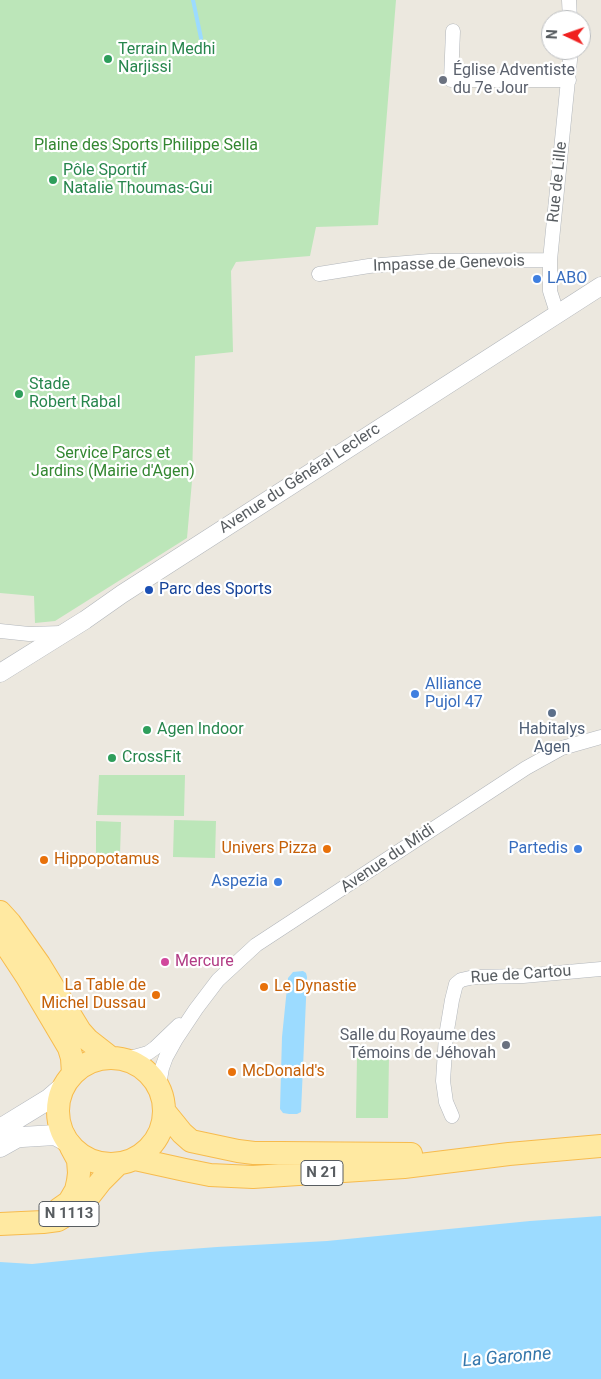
<!DOCTYPE html>
<meta charset="utf-8">
<style>
body{margin:0}
#map{position:relative;width:601px;height:1379px;overflow:hidden;background:#ece8df;font-family:Roboto,sans-serif}
canvas{display:block}
.north{position:absolute;left:541px;top:10px;width:50px;height:50px;box-sizing:border-box;background:#fff;border:1px solid #bcbec0;border-radius:50%;rotate:273deg;font-size:14px;font-weight:700;line-height:20px;text-align:center;color:#585d61}
.north::after{content:'';display:block;margin:auto;width:18px;height:22px;background:#f02120;clip-path:polygon(50% 0,100% 100%,50% 72%,0 100%)}
</style>
<div id="map">
<canvas width="601" height="1379"></canvas>
<div class="north">N</div>
</div>
<script>
const g = document.querySelector('canvas').getContext('2d');
g.lineJoin = 'round';
function fill(path, color) {
  g.fillStyle = color;
  g.fill(path, 'evenodd');
}
function toPath(rows) {
  const path = new Path2D();
  for (const r of rows) {
    if (r.length === 3) {
      path.moveTo(r[0] + r[2], r[1]);
      path.arc(r[0], r[1], r[2], 0, 2 * Math.PI);
      continue;
    }
    path.moveTo(r[0], r[1]);
    for (let i = 2; i < r.length; i += 2) path.lineTo(r[i], r[i + 1]);
  }
  return path;
}
function strokePath(path, color, width, dash) {
  g.strokeStyle = color;
  g.lineWidth = width;
  g.lineCap = dash ? 'butt' : 'round';
  g.setLineDash(dash || []);
  g.stroke(path);
}
function drawText(font, color, halo, rows, align = 'center') {
  g.font = font + ' Roboto,sans-serif';
  g.lineWidth = 4.5;
  g.setLineDash([]);
  g.textBaseline = 'middle';
  g.strokeStyle = halo;
  g.fillStyle = color;
  for (const [text, x, y, turn = 0] of rows) {
    g.save();
    g.translate(x, y);
    g.rotate((+turn || 0) * Math.PI / 180);
    g.textAlign = isNaN(turn) ? turn : align;
    if (halo) g.strokeText(text, 0, 0);
    g.fillText(text, 0, 0);
    g.restore();
  }
}
fill(toPath([
 [0,0,396,0,378,225,316,227,310,256,236,262,231,271,233,352,195,356,192,481,187,538,55,621,35,623,34,596,0,593],
 [99,775,185,775,184,816,97,815],
 [174,820,216,821,215,858,173,857],
 [96,821,121,822,120,855,96,854],
 [357,1056,389,1056,388,1118,356,1118]
]), '#bce6b9');
fill(toPath([
 [303,971,306,973,307,977,301,1112,297,1114,289,1114,283,1113,280,1109,282,1037,288,978,293,972],
 [601,1216,601,1379,0,1379,0,1262,32,1264,150,1252,217,1247,327,1241,530,1221]
]), '#9cdbff');
strokePath(toPath([
 [193,0,201,38]
]), '#9cdbff', 4);
const minor = toPath([
 [569,0,570,20],
 [453,31,451,80,569,80],
 [319,274,369,266,430,261,550,260],
 [557,313,550,291,550,260,571,50],
 [0,631,29,634,62,633],
 [123,1060,148,1053,155,1048,179,1025],
 [159,1085,162,1068,166,1057,176,1039,196,1009,218,980,256,945,526,768,562,748,601,737],
 [452,1116,446,1102,443,1081,446,1036,452,1000,456,984,461,980,474,977,523,976,601,969]
]);
const tertiary = toPath([
 [0,673,85,620,122,594,601,286]
]);
const secondary = toPath([
 [0,1129,49,1099,64,1086],
 [0,1147,16,1138,22,1137,55,1135,66,1141]
]);
const primary = toPath([
 [0,912,10,923,39,964,80,1031,88,1040,111,1058],
 [0,936,27,977,69,1048,72,1058,73,1074],
 [111,1111,53],
 [165,1112,182,1133,191,1141,238,1151,254,1153,281,1153,411,1154],
 [135,1159,185,1170,210,1175,253,1177,404,1167,509,1154,601,1146],
 [59,1209,69,1202,76,1190,78,1181,79,1173,78,1160,71,1147],
 [0,1224,43,1222,58,1220,70,1213,87,1199,101,1181,118,1164]
]);
strokePath(minor, '#b2b6bb', 15);
strokePath(tertiary, '#b2b6bb', 19);
strokePath(secondary, '#b3b7bd', 21);
strokePath(primary, '#f7bb4d', 24);
strokePath(minor, '#fff', 14);
strokePath(tertiary, '#fff', 18);
strokePath(secondary, '#fff', 20);
strokePath(primary, '#ffe9a1', 22);
for (const [x, y, r, color] of [
 [108,59,5,"#2e9e5b"],
 [443,80,5,"#6b7280"],
 [53,180,5,"#2e9e5b"],
 [537,279,5,"#3f7fe0"],
 [19,394,5,"#2e9e5b"],
 [149,590,5,"#1a4fb4"],
 [415,694,5,"#3f7fe0"],
 [552,713,5,"#5c6f8a"],
 [147,730,5,"#2e9e5b"],
 [112,758,5,"#2e9e5b"],
 [327,849,5,"#e8710a"],
 [578,849,5,"#3f7fe0"],
 [44,860,5,"#e8710a"],
 [278,882,5,"#3f7fe0"],
 [165,962,5,"#d1479c"],
 [264,987,5,"#e8710a"],
 [156,995,5,"#e8710a"],
 [506,1045,5,"#6b7280"],
 [232,1072,5,"#e8710a"]
]) {
  const dot = new Path2D();
  dot.arc(x, y, r, 0, 2 * Math.PI);
  g.fillStyle = color;
  g.fill(dot);
  strokePath(dot, '#fff', 2);
}
for (const [x, y, w] of [
 [322,1173,42],
 [69,1214,60]
]) {
  const box = new Path2D();
  box.roundRect(x - w / 2, y - 12.5, w, 25, 4);
  g.fillStyle = '#fff';
  g.fill(box);
  strokePath(box, '#585d61', 1);
}
drawText('bold 15px', '#585d61', null, [
 ["N 21",322,1173],
 ["N 1113",69,1214]
]);
drawText('16px', '#27864d', '#fff', [
 ["Terrain Medhi",118,50],
 ["Narjissi",118,68],
 ["Pôle Sportif",63,171],
 ["Natalie Thoumas-Gui",63,189],
 ["Stade",29,385],
 ["Robert Rabal",29,403],
 ["Agen Indoor",157,730],
 ["CrossFit",122,758]
], 'left');
drawText('16px', '#5b616d', '#fff', [
 ["Église Adventiste",453,71],
 ["du 7e Jour",453,89],
 ["Salle du Royaume des",496,1036,"right"],
 ["Témoins de Jéhovah",496,1054,"right"]
], 'left');
drawText('16px', '#338731', '#fff', [
 ["Plaine des Sports Philippe Sella",146,146],
 ["Service Parcs et",113,454],
 ["Jardins (Mairie d'Agen)",113,472]
]);
drawText('16px', '#585d61', '#fff', [
 ["Rue de Lille",558,182,-84],
 ["Impasse de Genevois",449,264,-2],
 ["Avenue du Général Leclerc",300,479,-33],
 ["Avenue du Midi",388,859,-34],
 ["Rue de Cartou",521,975,-4]
]);
drawText('16px', '#366cbe', '#fff', [
 ["LABO",547,279],
 ["Alliance",425,685],
 ["Pujol 47",425,703],
 ["Partedis",568,849,"right"],
 ["Aspezia",268,882,"right"]
], 'left');
drawText('16px', '#164399', '#fff', [
 ["Parc des Sports",159,590]
], 'left');
drawText('16px', '#4e5e75', '#fff', [
 ["Habitalys",552,730],
 ["Agen",552,748]
]);
drawText('16px', '#c56008', '#fff', [
 ["Univers Pizza",317,849,"right"],
 ["Hippopotamus",54,860],
 ["La Table de",146,986,"right"],
 ["Michel Dussau",146,1004,"right"],
 ["Le Dynastie",274,987],
 ["McDonald's",242,1072]
], 'left');
drawText('16px', '#b23c85', '#fff', [
 ["Mercure",175,962]
], 'left');
drawText('italic 18px', '#3477ac', '#fff', [
 ["La Garonne",507,1358,-5]
]);
</script>
